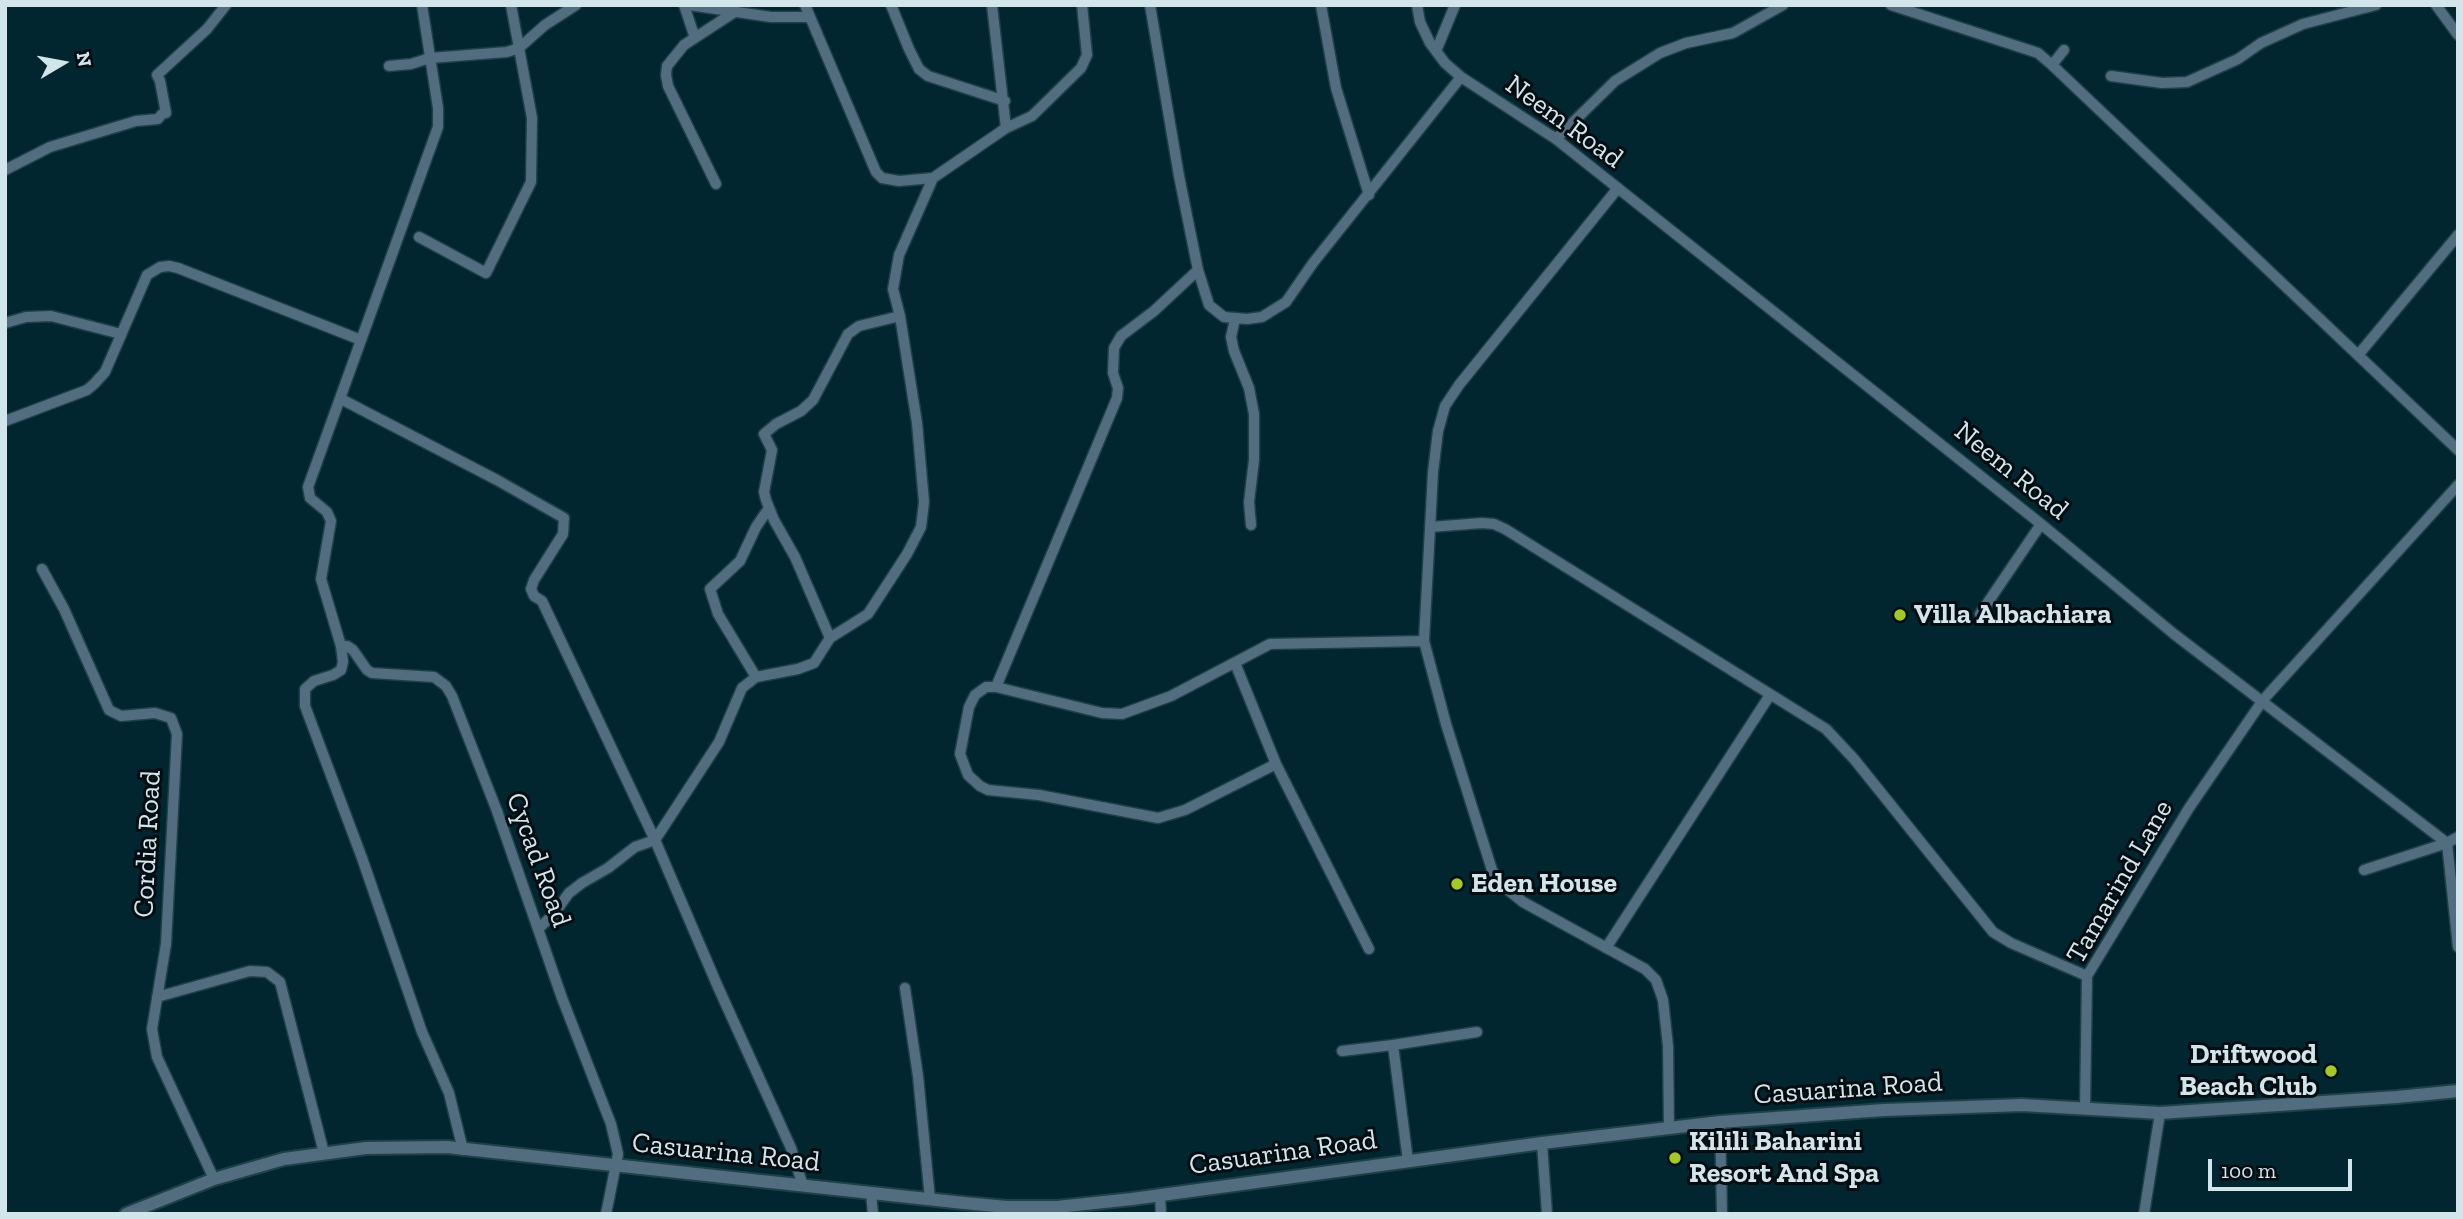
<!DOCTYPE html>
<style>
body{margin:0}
#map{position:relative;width:2463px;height:1219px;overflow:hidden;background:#01262f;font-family:"Zilla Slab",serif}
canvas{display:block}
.frame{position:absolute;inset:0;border:7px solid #d2e5eb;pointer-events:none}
.north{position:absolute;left:28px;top:28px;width:70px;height:70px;-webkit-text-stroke:5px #020d11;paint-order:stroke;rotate:80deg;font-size:19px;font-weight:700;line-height:28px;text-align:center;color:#d2e5eb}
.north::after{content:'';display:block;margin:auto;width:24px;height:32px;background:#d2e5eb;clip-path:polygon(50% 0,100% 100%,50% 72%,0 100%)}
.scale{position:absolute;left:2208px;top:1159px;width:144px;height:32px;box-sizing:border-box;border:4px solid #d2e5eb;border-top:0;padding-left:9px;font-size:21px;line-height:24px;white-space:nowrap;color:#d2e5eb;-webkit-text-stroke:5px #020d11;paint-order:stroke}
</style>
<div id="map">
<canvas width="2463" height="1219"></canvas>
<div class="frame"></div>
<div class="north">N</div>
<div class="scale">100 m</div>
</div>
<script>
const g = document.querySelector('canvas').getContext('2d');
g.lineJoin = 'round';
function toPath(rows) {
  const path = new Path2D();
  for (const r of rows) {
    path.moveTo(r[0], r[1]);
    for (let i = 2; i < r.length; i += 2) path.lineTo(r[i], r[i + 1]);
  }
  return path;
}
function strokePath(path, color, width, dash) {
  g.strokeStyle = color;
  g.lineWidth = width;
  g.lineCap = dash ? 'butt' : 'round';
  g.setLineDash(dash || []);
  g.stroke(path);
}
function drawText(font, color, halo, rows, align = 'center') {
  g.font = font + ' "Zilla Slab",serif';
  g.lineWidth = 6;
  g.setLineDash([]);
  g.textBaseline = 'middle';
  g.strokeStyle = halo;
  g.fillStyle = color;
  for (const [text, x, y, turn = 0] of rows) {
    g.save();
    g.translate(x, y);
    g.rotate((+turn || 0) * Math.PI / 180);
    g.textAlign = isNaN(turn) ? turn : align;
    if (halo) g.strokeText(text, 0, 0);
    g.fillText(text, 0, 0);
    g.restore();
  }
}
const minor = toPath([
 [422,5,438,108,438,127,308,487,310,498,327,512,331,521,321,579,341,646,343,662,341,670,333,675,314,681,305,689,305,706,362,858,422,1032,449,1093,463,1150],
 [684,5,695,38],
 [689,5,771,17,810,17],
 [805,5,876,172,882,178,899,181,933,178],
 [891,5,909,49,919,69,928,76,1005,101],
 [992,5,1006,128],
 [1150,5,1179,176,1198,270,1209,305,1224,317,1247,319,1262,317,1286,302,1313,263,1461,77],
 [1321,5,1336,88,1369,195],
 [1417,5,1420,22,1430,43,1445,63,1461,77,1556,139,2041,524,2174,634,2447,843,2458,947],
 [1891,5,2038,53,2052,65,2458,450],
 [2436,5,2458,35],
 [1436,51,1455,5],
 [2052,65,2064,50],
 [389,66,411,64,430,58,507,52,519,48,545,25,576,5],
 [2111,76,2162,83,2187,82,2238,59,2261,43,2303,24,2376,5],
 [1556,139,1615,81,1660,53,1686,43,1733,33,1783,5],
 [5,170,50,147,136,121,158,119,162,114,166,113,160,81,157,75,207,29,226,5],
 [716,184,668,86,666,75,667,66,684,45,736,11],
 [1618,188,1459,385,1445,406,1438,431,1433,472,1424,641,1446,724,1492,870,1498,882,1523,902,1645,969,1656,980,1663,1000,1668,1046,1669,1129],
 [419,237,486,273,531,182,532,118,511,5],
 [1235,319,1231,337,1234,351,1249,388,1254,414,1254,460,1249,502,1251,525],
 [5,323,26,317,51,316,121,334],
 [2359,354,2458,235],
 [341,399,497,480,564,518,563,534,534,580,531,589,534,596,542,601,655,840,718,987,791,1148,803,1186],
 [5,421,87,390,94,384,105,372,147,275,160,267,169,266,178,268,361,340],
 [1430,527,1482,523,1494,524,1505,529,1826,729,1854,759,1993,932,2011,943,2087,976],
 [42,569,64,609,109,710,121,716,155,713,171,718,177,734,166,944,152,1029,157,1057,214,1179],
 [1980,614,2041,524],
 [830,638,795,557,774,520,766,500,764,492,772,450,764,434,776,424,801,411,813,400,848,334,859,326,900,316],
 [341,646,347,646,353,650,367,670,372,673,434,677,446,686,452,696,497,811,562,998,611,1124,618,1154,606,1214],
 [1235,663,1276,764,1369,949],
 [756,677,718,614,710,589,740,561,756,527,769,508],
 [996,687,1117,398,1118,388,1113,373,1114,348,1121,336,1154,311,1198,270],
 [1276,764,1185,810,1158,818,1039,795,988,790,980,786,968,775,960,754,969,707,975,695,986,687,996,687,1102,713,1122,714,1171,696,1270,644,1424,641],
 [2364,870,2447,843,2458,837],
 [539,928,553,915,569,893,582,883,608,868,635,847,655,840,719,742,742,688,756,677,798,669,814,663,830,638,868,614,907,554,921,527,924,502,917,423,900,316,893,289,899,255,933,178,1006,128,1032,116,1081,68,1087,55,1082,5],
 [1606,948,1770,695],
 [905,988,918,1076,930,1199],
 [157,997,250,971,267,972,280,982,324,1153],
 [1342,1051,1393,1045],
 [2085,1108,2087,976,2189,808,2263,700,2458,485],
 [1720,1122,1722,1214],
 [1542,1143,1547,1214],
 [1408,1161,1393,1045,1477,1032],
 [871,1193,873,1214],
 [1160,1195,1161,1214],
 [2144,1214,2160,1113]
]);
const tertiary = toPath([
 [126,1214,214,1179,284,1159,366,1148,447,1147,964,1203,1007,1207,1057,1207,1132,1199,1542,1143,1720,1122,1884,1110,2022,1105,2160,1113,2397,1097,2458,1091]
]);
strokePath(minor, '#1e4149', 13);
strokePath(tertiary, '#1e4149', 16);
strokePath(minor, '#526d7f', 10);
strokePath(tertiary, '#526d7f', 12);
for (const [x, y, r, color] of [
 [1900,615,7,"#a3c927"],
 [1457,884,7,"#a3c927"],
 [2331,1071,7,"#a3c927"],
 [1675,1158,7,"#a3c927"]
]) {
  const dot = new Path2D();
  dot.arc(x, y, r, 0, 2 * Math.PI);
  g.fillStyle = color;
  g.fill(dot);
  strokePath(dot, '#020d11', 2.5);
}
drawText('28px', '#d2e5eb', '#020d11', [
 ["Neem Road",1564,122,36],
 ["Neem Road",2011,471,39],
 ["Cordia Road",148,844,-87],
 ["Cycad Road",538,860,70],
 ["Tamarind Lane",2120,882,-60],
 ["Casuarina Road",1848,1089,-4],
 ["Casuarina Road",726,1153,6],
 ["Casuarina Road",1283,1153,-8]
]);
drawText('bold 28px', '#d2e5eb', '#020d11', [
 ["Villa Albachiara",1914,615],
 ["Eden House",1471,884],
 ["Driftwood",2317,1055,"right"],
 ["Beach Club",2317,1087,"right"],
 ["Kilili Baharini",1689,1142],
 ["Resort And Spa",1689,1174]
], 'left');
</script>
